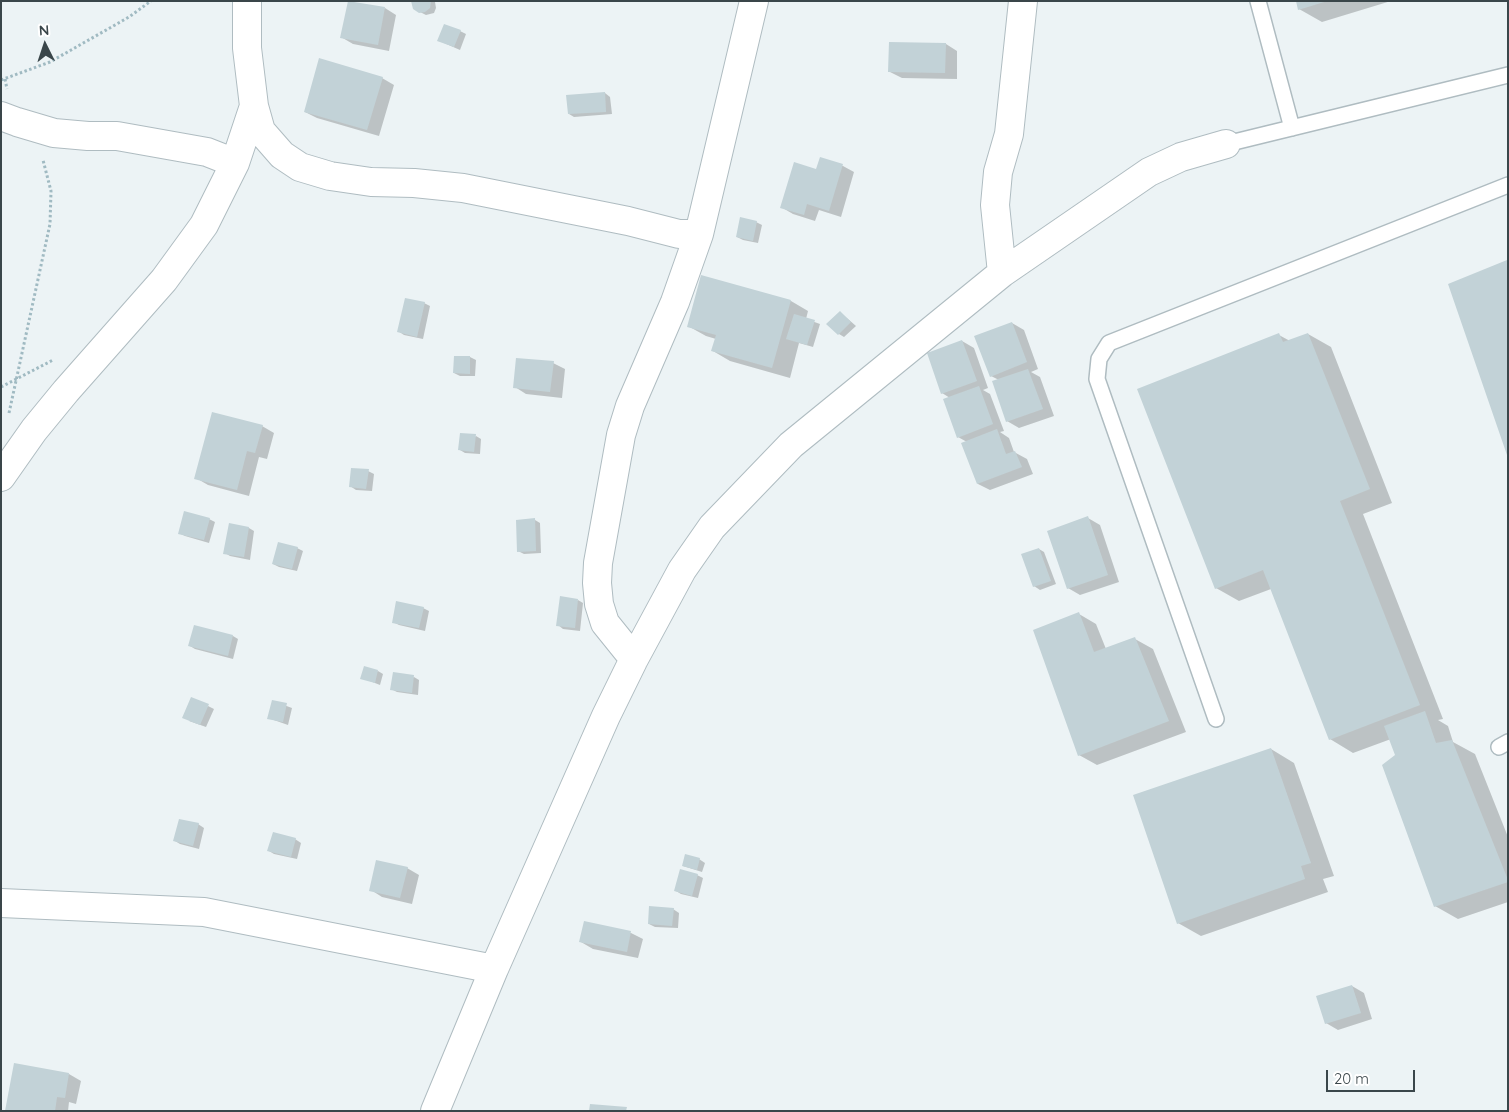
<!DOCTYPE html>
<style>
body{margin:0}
#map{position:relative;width:1509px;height:1112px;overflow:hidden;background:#ecf3f5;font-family:Quicksand,sans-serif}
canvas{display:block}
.frame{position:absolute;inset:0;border:2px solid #3a464a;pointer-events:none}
.north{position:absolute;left:20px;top:20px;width:50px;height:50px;-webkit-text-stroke:4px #fff;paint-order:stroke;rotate:356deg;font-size:14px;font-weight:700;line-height:20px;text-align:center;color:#3a464a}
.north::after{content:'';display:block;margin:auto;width:18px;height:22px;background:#3a464a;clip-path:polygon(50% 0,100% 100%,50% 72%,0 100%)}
.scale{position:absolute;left:1326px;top:1070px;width:89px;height:22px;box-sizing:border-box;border:2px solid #3a464a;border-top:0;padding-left:6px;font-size:15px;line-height:18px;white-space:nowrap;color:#3a464a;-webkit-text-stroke:4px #fff;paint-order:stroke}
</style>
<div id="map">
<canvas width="1509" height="1112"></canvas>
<div class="frame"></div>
<div class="north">N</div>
<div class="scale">20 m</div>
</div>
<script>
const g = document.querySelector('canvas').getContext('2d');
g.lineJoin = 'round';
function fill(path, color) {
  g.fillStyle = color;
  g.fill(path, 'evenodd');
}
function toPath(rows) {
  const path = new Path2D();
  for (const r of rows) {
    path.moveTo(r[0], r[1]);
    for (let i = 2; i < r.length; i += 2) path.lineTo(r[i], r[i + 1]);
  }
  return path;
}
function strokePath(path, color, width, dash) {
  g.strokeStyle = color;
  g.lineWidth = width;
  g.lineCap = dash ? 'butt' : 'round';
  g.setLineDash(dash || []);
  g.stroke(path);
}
fill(toPath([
 [413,1,434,1,435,2,436,8,434,13,426,15,414,9],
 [1297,1,1391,1,1322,22,1299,9],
 [385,8,396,15,389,51,353,44,341,37],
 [460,31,466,34,460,50,444,43],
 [946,44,957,51,957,79,902,78,890,72],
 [382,78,394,85,379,136,317,118,305,112],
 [605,93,610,97,612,114,574,117,569,114],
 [821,159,843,166,854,172,841,217,819,210,815,221,793,214,781,207,817,171],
 [756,222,762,225,758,243,743,240,737,237],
 [1508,262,1508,452,1450,285],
 [702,276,791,301,808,311,806,319,820,324,813,347,799,343,790,378,730,361,713,351,716,339,706,336,688,326],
 [424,303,430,306,423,339,404,335,398,331],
 [840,312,856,326,844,337,839,334],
 [1012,323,1024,330,1038,369,1031,372,1040,377,1054,416,1019,428,1007,421,999,380,991,376],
 [1308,334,1331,347,1392,503,1363,514,1443,719,1438,720,1448,726,1453,742,1475,754,1508,837,1508,902,1458,919,1435,906,1397,756,1391,739,1353,753,1330,739,1271,589,1239,601,1216,588,1279,335,1290,341],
 [962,341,974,348,988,388,983,390,990,394,1004,431,1000,432,1009,438,1014,452,1027,459,1033,474,990,490,978,484,967,442,958,437,950,398,942,393],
 [455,357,470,357,476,360,475,376,460,376,454,373],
 [553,363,565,369,562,398,526,394,515,387],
 [262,426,274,433,267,459,259,457,249,496,208,485,196,478],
 [476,436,481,439,480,454,465,453,460,450],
 [368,471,374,474,372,491,356,490,350,486],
 [1088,518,1100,525,1119,582,1080,595,1068,588],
 [209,519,215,522,209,543,185,536,179,533],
 [535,520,540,523,541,553,524,554,518,551],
 [230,525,249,528,254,531,250,560,230,556,225,553],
 [297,548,303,551,297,571,279,567,273,564],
 [1039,549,1044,552,1056,584,1040,590,1034,586],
 [578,600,583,603,580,631,563,629,558,625],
 [423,608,429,611,425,631,399,625,393,622],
 [1079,614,1096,624,1106,649,1135,639,1153,649,1186,732,1097,765,1079,755],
 [233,636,238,639,233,659,195,649,190,646],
 [378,671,383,674,380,685,362,678],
 [414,677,419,680,418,695,397,692,391,689],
 [273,701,292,708,288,725,268,718],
 [208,706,214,709,206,727,189,721],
 [1271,749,1294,763,1334,876,1323,879,1328,892,1201,936,1178,923],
 [198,824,204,828,199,849,180,844,175,841],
 [295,839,301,843,297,859,274,854,269,851],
 [699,859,705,863,702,872,683,866],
 [407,868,419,875,412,904,382,897,371,890],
 [697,875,703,878,698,898,681,894,676,891],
 [673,909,679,913,678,928,655,927,649,924],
 [585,923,631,933,643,939,638,958,593,949,581,942],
 [1352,986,1364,993,1372,1019,1338,1030,1326,1023],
 [69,1074,81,1081,76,1104,69,1102,68,1111,6,1111]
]), '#0003');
fill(toPath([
 [348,1,385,7,378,45,340,38],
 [411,1,431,1,430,8,425,12,419,13,413,9],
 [1296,1,1324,1,1324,2,1298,10],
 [444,24,461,30,454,47,437,41],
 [889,42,946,43,945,73,888,72],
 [319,58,383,77,367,130,304,112],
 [605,92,606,112,568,114,566,95],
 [820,157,843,164,829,211,807,204,804,215,780,208,794,162,816,169],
 [740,217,757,221,753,241,736,237],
 [1507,260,1508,262,1507,455,1448,284],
 [701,275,791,300,772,368,711,351,716,335,687,327],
 [405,298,425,302,417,337,397,332],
 [840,311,851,322,838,335,826,324],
 [794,314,815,320,807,345,786,339],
 [1012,322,1027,362,990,377,974,336],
 [1279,333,1283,342,1308,333,1370,489,1340,501,1420,705,1329,740,1263,570,1215,589,1137,389],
 [962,340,977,381,941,394,927,353],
 [454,356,470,356,470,374,453,373],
 [516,358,554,361,550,392,513,388],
 [1028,369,1043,409,1006,422,992,381],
 [979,386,993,424,957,438,943,399],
 [212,412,263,425,255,453,247,451,237,490,194,479],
 [997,429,1006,454,1015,451,1022,467,977,484,961,443],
 [460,433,476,434,474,452,458,450],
 [351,468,369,469,366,489,349,487],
 [184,511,210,518,204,540,178,534],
 [1088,516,1108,575,1067,589,1047,531],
 [535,518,536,551,517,552,516,520],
 [229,523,249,527,244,557,223,554],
 [278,542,298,547,292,569,272,564],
 [1039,548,1051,581,1033,587,1021,554],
 [560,596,578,599,575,628,556,626],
 [396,601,424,607,419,628,392,623],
 [1079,612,1094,652,1135,637,1169,721,1078,756,1033,630],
 [194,625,233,635,228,656,188,646],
 [364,666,378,670,375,683,360,679],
 [393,672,414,675,412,693,390,690],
 [191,697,209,704,200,725,182,718],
 [272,700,287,703,283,722,267,719],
 [1425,711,1436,743,1452,740,1508,880,1508,882,1434,907,1382,765,1395,755,1384,726],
 [1271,748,1311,863,1301,866,1305,879,1177,924,1133,795],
 [179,819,199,823,193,846,173,841],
 [273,832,296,838,291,857,267,851],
 [685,854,700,858,697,870,682,866],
 [376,860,408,867,400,898,369,891],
 [680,869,698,874,692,896,674,891],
 [649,906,674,908,672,926,648,924],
 [584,921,631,931,627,952,579,942],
 [1352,985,1361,1013,1325,1024,1316,996],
 [14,1063,69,1073,65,1098,57,1097,55,1111,5,1111],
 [590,1104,627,1107,626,1111,589,1111]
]), '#c2d2d7');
const service = toPath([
 [1258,1,1292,128],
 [1226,144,1508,75],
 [1216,719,1097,379,1099,359,1109,343,1508,185],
 [1499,747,1508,742]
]);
const minor = toPath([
 [254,106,261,131,282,155,300,167,330,176,371,182,414,183,463,188,628,221,679,234,699,234,675,302,630,406,621,435,598,563,597,583,599,604,605,623,634,659],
 [1,116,17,122,54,133,88,136,117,136,207,152,235,163],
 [699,234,754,1],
 [1002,273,995,205,998,172,1009,134,1023,1],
 [1,477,34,430,66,391,164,280,204,225,235,163,254,106,247,48,247,1],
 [1,903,204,912,494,969],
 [435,1111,494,969,606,716,634,659,682,570,712,527,791,445,1002,273,1149,172,1181,157,1226,144]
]);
strokePath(service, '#afbcc1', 18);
strokePath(minor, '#afbcc1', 30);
strokePath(toPath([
 [5,79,7,89],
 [1,80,50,62,129,17,151,1],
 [1,387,53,360],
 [9,413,50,224,51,191,43,160]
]), '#a0bac2', 3, [2.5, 2.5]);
strokePath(service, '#fff', 15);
strokePath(minor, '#fff', 28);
</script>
